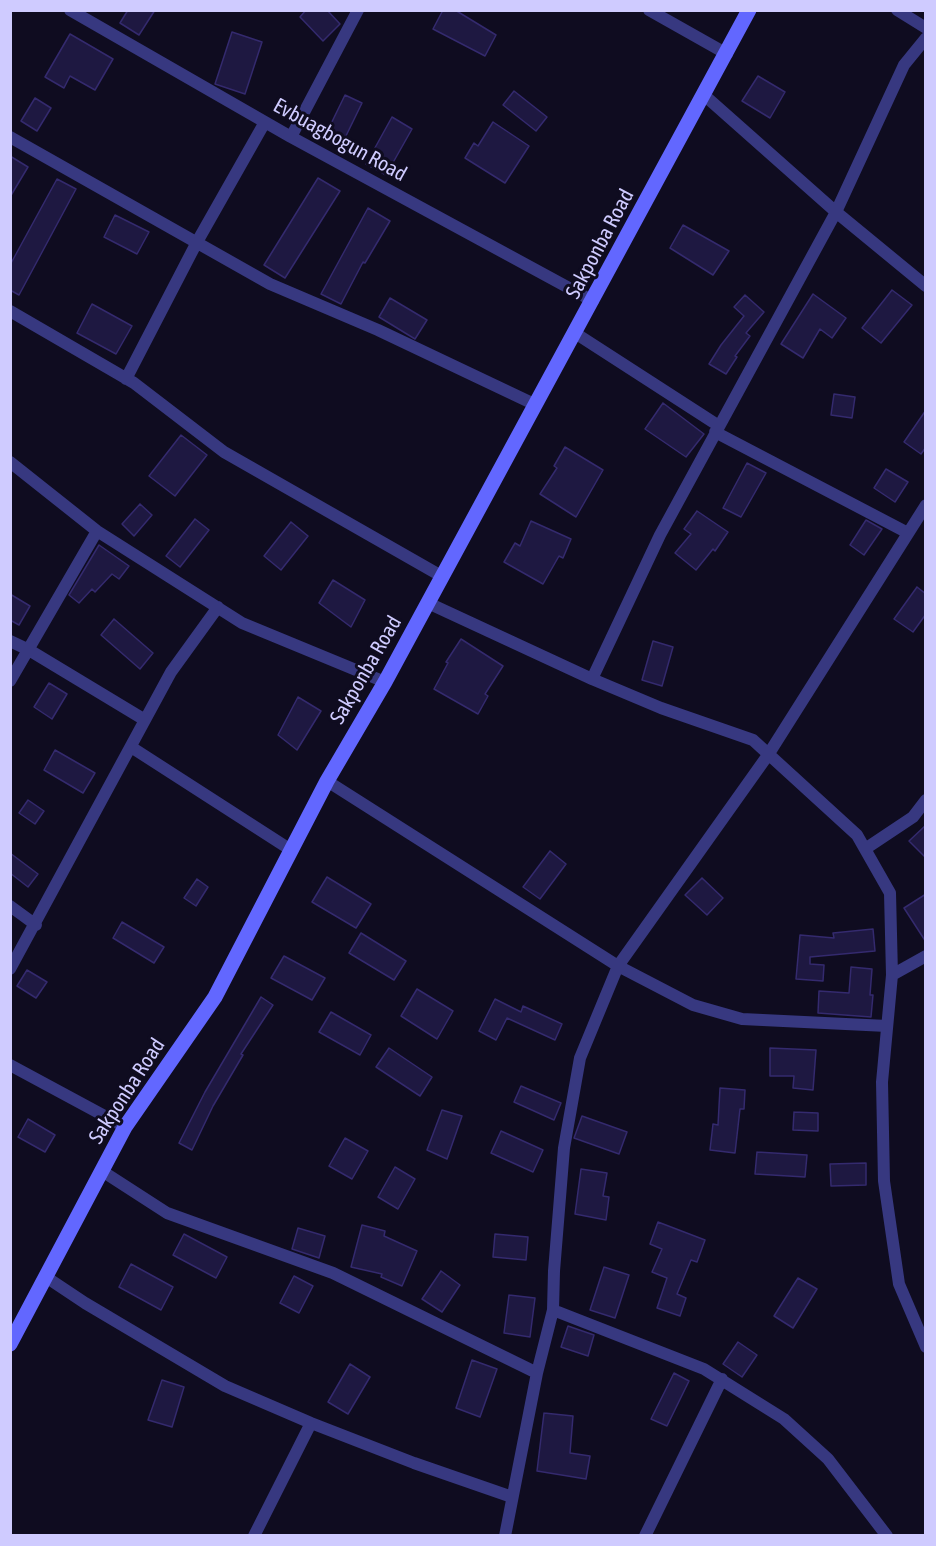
<!DOCTYPE html>
<style>
body{margin:0}
#map{position:relative;width:936px;height:1546px;overflow:hidden;background:#0f0c20;font-family:"Asap Condensed",sans-serif}
canvas{display:block}
.frame{position:absolute;inset:0;border:12px solid #cfcbff;pointer-events:none}
</style>
<div id="map">
<canvas width="936" height="1546"></canvas>
<div class="frame"></div>
</div>
<script>
const g = document.querySelector('canvas').getContext('2d');
g.lineJoin = 'round';
function fill(path, color) {
  g.fillStyle = color;
  g.fill(path, 'evenodd');
}
function toPath(rows) {
  const path = new Path2D();
  for (const r of rows) {
    path.moveTo(r[0], r[1]);
    for (let i = 2; i < r.length; i += 2) path.lineTo(r[i], r[i + 1]);
  }
  return path;
}
function strokePath(path, color, width, dash) {
  g.strokeStyle = color;
  g.lineWidth = width;
  g.lineCap = dash ? 'butt' : 'round';
  g.setLineDash(dash || []);
  g.stroke(path);
}
function drawText(font, color, halo, rows, align = 'center') {
  g.font = font + ' "Asap Condensed",sans-serif';
  g.lineWidth = 6;
  g.setLineDash([]);
  g.textBaseline = 'middle';
  g.strokeStyle = halo;
  g.fillStyle = color;
  for (const [text, x, y, turn = 0] of rows) {
    g.save();
    g.translate(x, y);
    g.rotate((+turn || 0) * Math.PI / 180);
    g.textAlign = isNaN(turn) ? turn : align;
    if (halo) g.strokeText(text, 0, 0);
    g.fillText(text, 0, 0);
    g.restore();
  }
}
const building = toPath([
 [128,10,155,10,139,35,120,23,128,10],
 [306,10,327,10,340,24,323,41,300,17,306,10],
 [443,10,455,10,496,35,485,56,433,29,443,10],
 [232,32,262,42,245,94,215,84,232,32],
 [70,34,113,59,95,90,70,76,64,88,45,77,70,34],
 [758,76,785,92,770,118,742,101,758,76],
 [514,91,547,117,536,131,503,105,514,91],
 [345,95,362,103,343,142,326,134,345,95],
 [35,98,51,108,37,131,21,121,35,98],
 [392,117,412,129,386,175,366,164,392,117],
 [493,122,529,146,505,183,465,158,474,143,478,146,493,122],
 [10,156,28,167,10,197,10,156],
 [318,178,340,191,285,278,264,265,318,178],
 [57,179,76,189,19,295,10,290,10,265,57,179],
 [368,208,390,221,365,263,363,262,341,304,321,294,368,208],
 [115,215,149,232,137,254,104,237,115,215],
 [683,225,729,251,713,275,670,248,683,225],
 [892,290,912,305,881,343,862,328,892,290],
 [813,294,846,318,832,338,820,329,803,358,781,344,813,294],
 [745,295,764,312,746,333,750,336,735,356,737,357,726,374,709,364,721,345,744,316,734,307,745,295],
 [390,298,427,320,415,339,379,317,390,298],
 [92,304,132,326,116,354,77,333,92,304],
 [834,394,855,397,852,418,831,415,834,394],
 [663,403,704,434,686,457,645,429,663,403],
 [926,410,926,447,921,454,904,442,926,410],
 [181,435,207,455,175,496,149,476,181,435],
 [565,447,603,470,576,517,540,494,557,468,554,466,565,447],
 [747,463,766,473,741,517,723,508,747,463],
 [886,469,908,482,895,502,874,488,886,469],
 [140,504,152,515,134,536,122,524,140,504],
 [697,511,728,532,715,551,713,549,696,570,675,553,691,534,684,529,697,511],
 [195,519,209,530,180,567,166,556,195,519],
 [866,520,882,529,864,555,850,545,866,520],
 [531,521,571,539,563,558,559,556,543,584,504,562,515,543,520,546,531,521],
 [291,522,308,536,281,570,264,556,291,522],
 [99,545,129,566,119,579,112,574,95,592,92,589,79,603,69,595,99,545],
 [333,580,365,600,351,627,319,603,333,580],
 [917,587,926,594,926,614,913,632,894,619,917,587],
 [10,594,30,606,19,625,10,620,10,594],
 [114,619,153,653,140,669,101,635,114,619],
 [461,639,503,666,485,694,488,696,478,714,434,689,448,663,446,662,461,639],
 [653,641,673,647,662,686,642,680,653,641],
 [49,683,67,694,52,719,34,707,49,683],
 [298,697,321,711,297,750,278,735,298,697],
 [55,750,95,773,83,793,44,770,55,750],
 [28,800,44,811,35,824,19,813,28,800],
 [926,825,926,858,909,841,926,825],
 [550,851,566,864,540,899,523,887,550,851],
 [10,853,38,874,28,887,10,873,10,853],
 [327,877,371,904,356,928,312,902,327,877],
 [702,878,723,898,707,915,685,895,702,878],
 [197,879,208,887,196,906,184,898,197,879],
 [926,894,926,942,904,908,926,894],
 [122,922,164,947,154,963,113,938,122,922],
 [873,929,875,951,810,957,810,964,824,965,823,981,796,979,800,935,834,938,833,933,873,929],
 [361,933,406,961,394,980,349,953,361,933],
 [284,956,325,978,312,1000,271,978,284,956],
 [851,967,872,969,870,995,873,995,871,1017,818,1013,819,991,849,993,851,967],
 [27,970,47,982,36,998,17,986,27,970],
 [417,989,453,1011,437,1039,401,1016,417,989],
 [261,997,273,1005,241,1054,243,1055,213,1106,192,1150,179,1143,205,1092,261,997],
 [495,999,521,1012,523,1006,562,1024,555,1040,507,1018,496,1040,479,1031,495,999],
 [331,1012,371,1035,360,1055,319,1032,331,1012],
 [389,1048,432,1077,420,1096,376,1067,389,1048],
 [770,1048,816,1050,813,1090,793,1088,794,1076,770,1076,770,1048],
 [521,1086,561,1103,554,1120,514,1102,521,1086],
 [720,1088,745,1090,744,1109,740,1109,735,1153,710,1150,713,1124,718,1125,720,1088],
 [442,1110,462,1116,447,1159,427,1150,442,1110],
 [794,1112,818,1113,818,1131,793,1130,794,1112],
 [582,1116,627,1132,619,1154,574,1138,582,1116],
 [28,1119,55,1135,45,1152,18,1137,28,1119],
 [501,1131,543,1150,533,1172,491,1153,501,1131],
 [345,1138,368,1151,352,1179,329,1166,345,1138],
 [757,1152,807,1155,805,1177,755,1174,757,1152],
 [866,1163,866,1185,831,1186,830,1164,866,1163],
 [395,1167,415,1179,398,1209,378,1197,395,1167],
 [581,1169,607,1173,603,1196,609,1197,606,1220,575,1214,581,1169],
 [658,1222,705,1240,697,1262,691,1260,677,1294,686,1298,680,1316,657,1308,667,1278,652,1272,662,1249,650,1244,658,1222],
 [362,1225,385,1231,384,1236,417,1251,402,1286,381,1277,382,1274,351,1267,362,1225],
 [298,1228,325,1236,319,1258,292,1249,298,1228],
 [184,1234,227,1257,216,1278,173,1255,184,1234],
 [495,1234,528,1237,526,1260,493,1257,495,1234],
 [131,1264,173,1287,161,1310,119,1287,131,1264],
 [604,1267,629,1275,615,1318,590,1310,604,1267],
 [441,1271,460,1285,442,1312,422,1299,441,1271],
 [294,1276,313,1286,299,1313,280,1303,294,1276],
 [798,1278,817,1289,793,1328,774,1316,798,1278],
 [509,1295,535,1298,530,1337,504,1333,509,1295],
 [568,1326,594,1335,588,1356,561,1347,568,1326],
 [738,1342,757,1355,742,1377,723,1364,738,1342],
 [472,1360,497,1369,480,1417,456,1408,472,1360],
 [350,1364,370,1377,348,1414,328,1402,350,1364],
 [674,1373,689,1381,667,1426,651,1419,674,1373],
 [162,1380,184,1387,172,1427,148,1420,162,1380],
 [544,1413,573,1416,570,1453,590,1456,586,1479,537,1471,544,1413]
]);
fill(building, '#1e1841');
strokePath(building, '#342a6e', 1.5);
strokePath(toPath([
 [70,10,291,137,593,301],
 [649,10,727,54],
 [897,10,926,28],
 [704,95,836,212,926,286],
 [10,137,270,284,378,330,536,405],
 [291,137,358,10],
 [10,311,134,383,224,452,443,577],
 [575,333,719,426],
 [126,379,197,242,265,122],
 [715,432,908,533],
 [10,462,97,531,242,623,385,682],
 [428,603,592,679,661,708,753,740,857,835,890,893,892,975,882,1082,884,1181,899,1284,926,1347],
 [10,641,29,650,145,720],
 [592,679,660,535,836,212,904,65,926,38],
 [10,681,97,531],
 [131,747,291,850],
 [327,781,618,966,693,1005,742,1019,887,1026],
 [865,849,913,817,926,800],
 [10,906,36,925],
 [10,969,171,672,218,607],
 [892,975,926,956],
 [10,1065,125,1127],
 [102,1171,167,1213,333,1273,537,1373],
 [46,1277,85,1303,225,1386,311,1423,414,1463,512,1497],
 [553,1310,704,1369,784,1419,828,1459,887,1536],
 [254,1536,311,1423],
 [505,1536,537,1373,553,1310,554,1271,564,1148,580,1058,618,966,768,755,926,505],
 [645,1536,722,1379]
]), '#373880', 12);
strokePath(toPath([
 [10,1344,125,1127,215,997,327,781,385,682,749,10]
]), '#6267ff', 15);
drawText('21px', '#cfcbff', '#0f0c20', [
 ["Evbuagbogun Road",340,140,29],
 ["Sakponba Road",600,244,-62],
 ["Sakponba Road",366,670,-60],
 ["Sakponba Road",127,1091,-57]
]);
</script>
